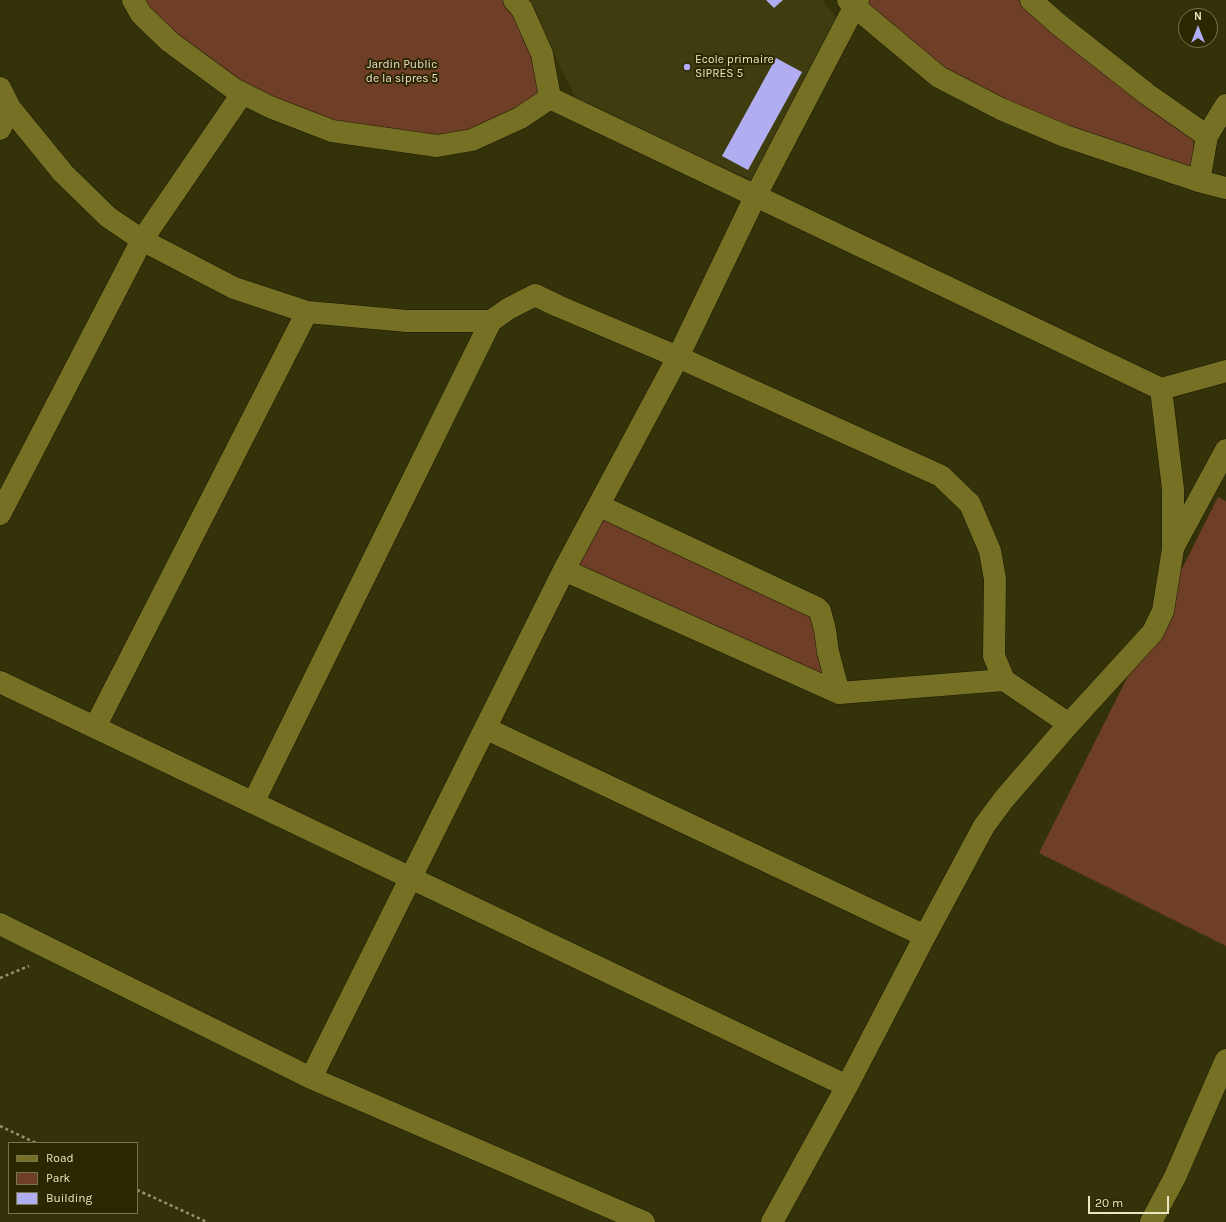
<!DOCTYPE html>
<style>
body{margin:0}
#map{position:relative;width:1226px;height:1222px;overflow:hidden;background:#343209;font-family:Karla,sans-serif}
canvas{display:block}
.legend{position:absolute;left:8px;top:1142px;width:130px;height:72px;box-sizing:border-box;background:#2b2800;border:1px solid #77744e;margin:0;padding:5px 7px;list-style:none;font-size:12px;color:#e8e7c2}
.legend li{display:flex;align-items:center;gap:8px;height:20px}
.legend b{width:20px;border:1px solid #77744e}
.north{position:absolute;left:1178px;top:8px;width:40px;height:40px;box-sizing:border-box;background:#2b2800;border:1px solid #77744e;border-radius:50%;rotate:0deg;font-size:11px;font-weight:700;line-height:16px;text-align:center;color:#e8e7c2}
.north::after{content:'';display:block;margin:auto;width:14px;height:18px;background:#b1adfa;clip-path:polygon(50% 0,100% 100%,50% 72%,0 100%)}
.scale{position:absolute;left:1088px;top:1196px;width:81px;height:18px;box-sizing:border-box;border:2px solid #e8e7c2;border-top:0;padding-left:5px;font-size:12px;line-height:14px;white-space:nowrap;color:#e8e7c2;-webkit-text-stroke:3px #2b2800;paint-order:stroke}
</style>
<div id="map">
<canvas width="1226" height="1222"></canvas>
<ul class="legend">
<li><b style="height:5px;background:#757024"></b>Road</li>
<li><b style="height:11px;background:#6f3e27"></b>Park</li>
<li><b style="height:11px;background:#b0adf1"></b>Building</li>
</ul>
<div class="north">N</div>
<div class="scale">20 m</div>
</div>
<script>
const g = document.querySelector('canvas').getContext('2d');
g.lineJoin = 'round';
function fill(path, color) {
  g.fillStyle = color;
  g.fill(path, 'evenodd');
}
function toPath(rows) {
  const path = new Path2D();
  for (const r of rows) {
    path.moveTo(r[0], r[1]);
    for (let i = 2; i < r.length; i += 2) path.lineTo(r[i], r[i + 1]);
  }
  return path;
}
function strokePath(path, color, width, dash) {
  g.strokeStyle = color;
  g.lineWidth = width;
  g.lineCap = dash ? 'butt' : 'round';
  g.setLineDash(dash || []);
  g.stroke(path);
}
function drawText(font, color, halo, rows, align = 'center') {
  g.font = font + ' Karla,sans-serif';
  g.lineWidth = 4;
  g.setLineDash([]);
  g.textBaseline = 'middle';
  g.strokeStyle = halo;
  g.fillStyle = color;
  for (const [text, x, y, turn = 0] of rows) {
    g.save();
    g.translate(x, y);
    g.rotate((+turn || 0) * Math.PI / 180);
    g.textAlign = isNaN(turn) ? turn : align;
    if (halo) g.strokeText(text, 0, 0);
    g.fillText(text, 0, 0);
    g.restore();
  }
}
fill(toPath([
 [520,0,822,0,839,20,752,180,580,106,541,29]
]), '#3f3c0f');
fill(toPath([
 [141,0,511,0,520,11,542,99,470,134,403,145,238,99],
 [865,0,1036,0,1194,132,1191,182,941,75,857,11],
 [1218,497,1226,501,1226,946,1039,853],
 [601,507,817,610,833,695,570,573]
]), '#6f3e27');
fill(toPath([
 [766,0,783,0,774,8],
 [776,58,802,72,748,170,722,156]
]), '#b0adf1');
const minor = toPath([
 [133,0,141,14,170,42,234,89,270,107,332,131,437,146,472,140,520,118,550,98],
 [514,0,522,9,542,54,550,98],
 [848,0,854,6,939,77,1001,109,1065,136,1199,181,1226,188],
 [1031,0,1058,24,1147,94,1207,136],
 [0,88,10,108,63,173,108,217,142,240,234,288,307,312,407,321,491,321,508,309,535,295,558,306,678,357,941,476,970,504,990,551,995,579,994,656,1004,680],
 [550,98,1161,389,1226,371],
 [0,129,10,108],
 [1199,181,1207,136,1226,105],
 [600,506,817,608,820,611,825,630,828,652,839,693],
 [0,514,142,240,242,94],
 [1174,546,1226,450],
 [564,570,839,693,1004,680,1069,724],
 [0,682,847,1086],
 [95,727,307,312],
 [485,728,925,936],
 [253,803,491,321],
 [0,924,311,1078,644,1222],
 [311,1078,564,570,678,357,756,195,858,0],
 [772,1222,847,1086,925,936,984,826,1004,799,1069,724,1153,632,1163,611,1173,549,1173,489,1161,389],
 [1151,1222,1175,1177,1226,1060]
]);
strokePath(minor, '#1b1903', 23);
strokePath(toPath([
 [0,978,29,966],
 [0,1126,36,1143],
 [137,1190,207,1222]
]), '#95946d', 2.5, [3, 3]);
strokePath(minor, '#757024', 22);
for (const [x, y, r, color] of [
 [687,67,4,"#b1adfa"]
]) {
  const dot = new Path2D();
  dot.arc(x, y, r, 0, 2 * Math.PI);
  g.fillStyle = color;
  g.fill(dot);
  strokePath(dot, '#2b2800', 1.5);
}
drawText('12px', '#e8e7c2', '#2b2800', [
 ["Ecole primaire",695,60],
 ["SIPRES 5",695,74]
], 'left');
drawText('12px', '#f0dad0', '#2b2800', [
 ["Jardin Public",402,65],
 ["de la sipres 5",402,79]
]);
</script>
